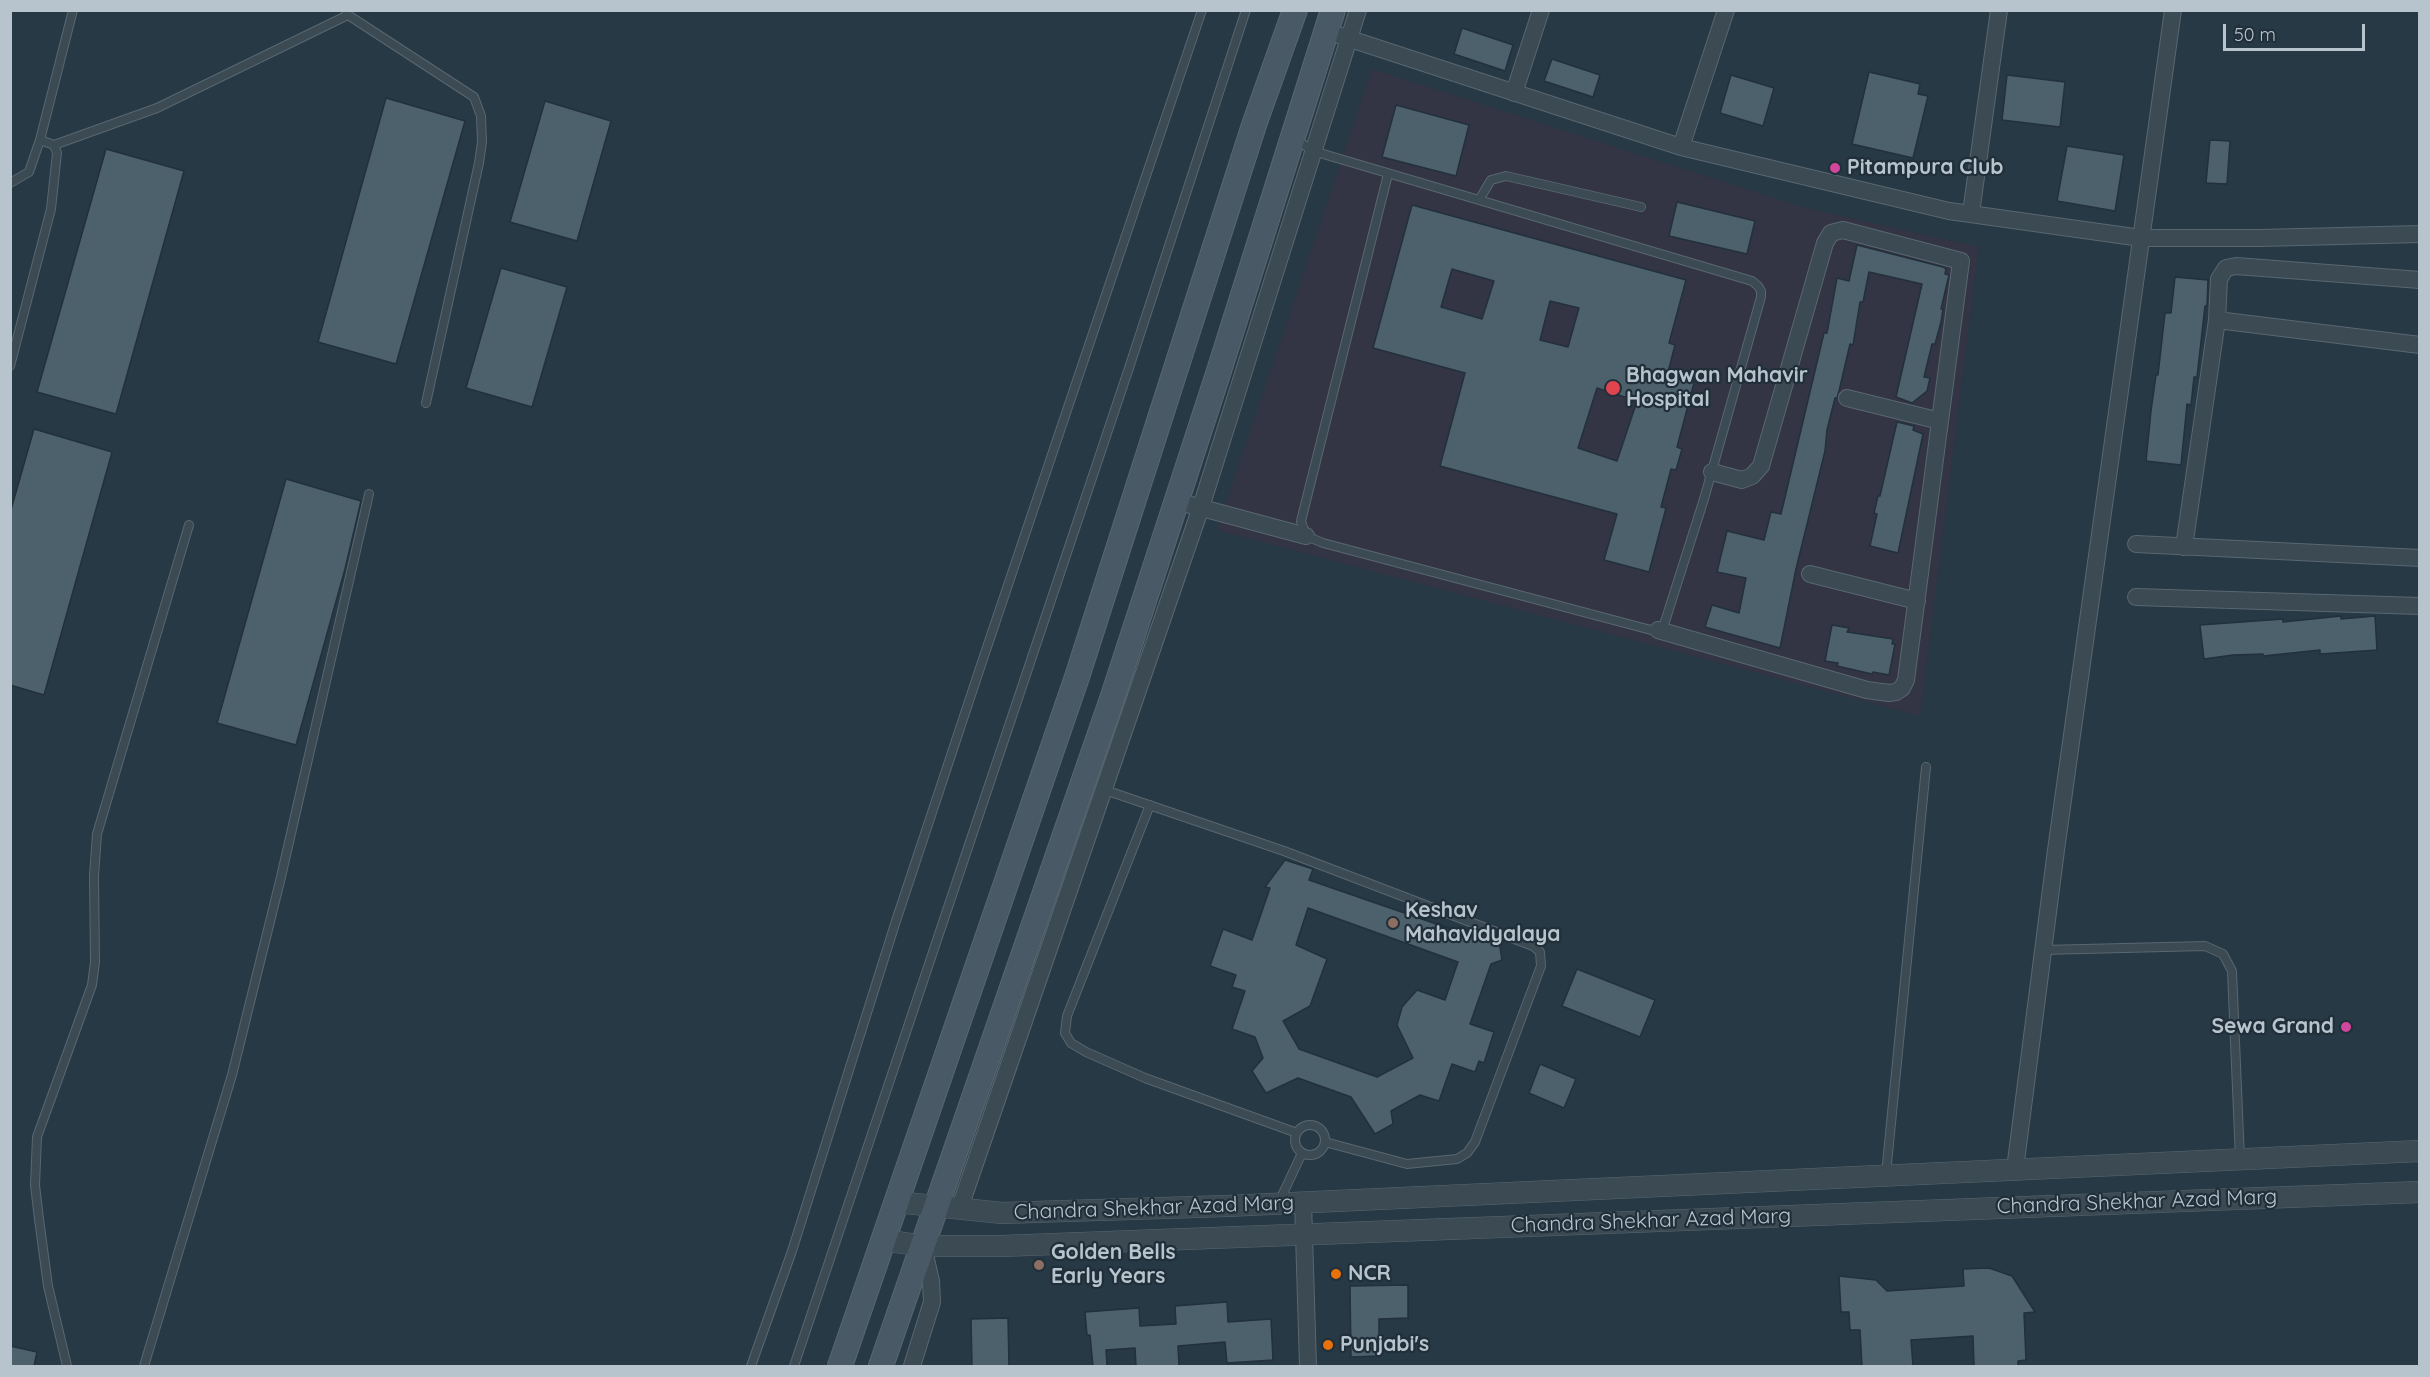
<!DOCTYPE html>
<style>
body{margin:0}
#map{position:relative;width:2430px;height:1377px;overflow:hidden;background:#273944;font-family:Quicksand,sans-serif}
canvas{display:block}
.frame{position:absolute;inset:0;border:12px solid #b8c4cd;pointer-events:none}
.scale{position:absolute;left:2223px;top:24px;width:142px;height:27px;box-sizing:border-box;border:3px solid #b8c4cd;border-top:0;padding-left:8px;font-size:18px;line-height:21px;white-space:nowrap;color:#b8c4cd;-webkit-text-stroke:4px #202f39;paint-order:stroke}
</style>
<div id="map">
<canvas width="2430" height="1377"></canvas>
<div class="frame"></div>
<div class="scale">50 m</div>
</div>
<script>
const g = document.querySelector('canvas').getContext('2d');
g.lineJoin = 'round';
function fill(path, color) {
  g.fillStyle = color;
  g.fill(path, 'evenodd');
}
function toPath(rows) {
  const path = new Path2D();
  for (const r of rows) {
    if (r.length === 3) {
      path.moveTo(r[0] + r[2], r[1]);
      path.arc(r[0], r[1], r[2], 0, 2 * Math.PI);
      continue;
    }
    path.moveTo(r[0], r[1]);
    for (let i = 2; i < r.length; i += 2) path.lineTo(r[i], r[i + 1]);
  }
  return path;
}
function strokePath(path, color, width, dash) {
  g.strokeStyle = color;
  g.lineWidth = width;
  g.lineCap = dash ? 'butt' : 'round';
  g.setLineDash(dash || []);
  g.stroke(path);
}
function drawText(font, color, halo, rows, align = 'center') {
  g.font = font + ' Quicksand,sans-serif';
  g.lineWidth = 4.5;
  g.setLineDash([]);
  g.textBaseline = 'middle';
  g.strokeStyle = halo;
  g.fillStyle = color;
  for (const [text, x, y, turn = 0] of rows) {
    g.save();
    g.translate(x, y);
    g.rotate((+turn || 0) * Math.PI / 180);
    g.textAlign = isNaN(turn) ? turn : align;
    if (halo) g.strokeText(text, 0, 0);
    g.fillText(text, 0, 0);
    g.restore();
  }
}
fill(toPath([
 [1372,69,1802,207,1979,247,1920,716,1217,530]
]), '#333444');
const building = toPath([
 [1462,28,1513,45,1505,71,1454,54,1462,28],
 [1552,59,1600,75,1593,97,1544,81,1552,59],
 [1869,72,1920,84,1918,94,1928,96,1913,158,1852,144,1869,72],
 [1731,75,1774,88,1763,126,1720,113,1731,75],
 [2007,75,2065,82,2060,127,2002,120,2007,75],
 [386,98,465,121,396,364,318,342,386,98],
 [545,101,611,121,577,241,510,222,545,101],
 [1396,105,1469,125,1456,176,1382,157,1396,105],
 [2210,140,2230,141,2227,184,2206,183,2210,140],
 [2067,146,2124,155,2115,211,2057,201,2067,146],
 [106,149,184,171,116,414,37,392,106,149],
 [1677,202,1755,221,1747,254,1669,236,1677,202],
 [1412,205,1686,280,1669,343,1675,345,1667,376,1694,383,1677,447,1682,449,1676,470,1671,469,1661,507,1666,508,1649,572,1604,560,1617,514,1440,466,1465,373,1373,348,1412,205],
 [1452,269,1494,281,1482,319,1441,307,1452,269],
 [1550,301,1579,308,1568,347,1540,340,1550,301],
 [1597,388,1637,401,1617,461,1578,448,1597,388],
 [1857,245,1943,267,1946,269,1945,274,1949,275,1941,309,1943,309,1941,322,1935,344,1932,344,1924,377,1930,378,1927,391,1912,403,1896,397,1922,284,1869,272,1863,302,1860,302,1853,345,1850,344,1839,391,1837,398,1835,398,1827,430,1825,451,1796,569,1780,648,1705,627,1712,605,1739,613,1746,578,1717,572,1727,531,1764,540,1771,512,1781,514,1824,333,1827,333,1837,278,1849,281,1857,245],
 [501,268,567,287,532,407,466,388,501,268],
 [2175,277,2208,280,2207,306,2205,306,2197,377,2194,377,2191,405,2187,404,2181,465,2146,461,2151,411,2156,375,2158,375,2165,313,2171,313,2175,277],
 [1897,422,1914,426,1913,430,1923,434,1898,553,1870,546,1877,514,1874,513,1878,496,1880,496,1897,422],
 [34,429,112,452,44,695,10,685,10,513,34,429],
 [286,479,361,501,345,569,296,745,217,723,286,479],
 [2341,616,2341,619,2375,616,2377,650,2320,654,2320,650,2263,656,2263,654,2233,655,2204,659,2200,625,2283,619,2283,622,2341,616],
 [1832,625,1849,628,1847,632,1893,639,1892,644,1895,644,1889,675,1873,672,1872,674,1837,666,1838,663,1825,661,1832,625],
 [1285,860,1313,869,1309,880,1471,936,1473,930,1499,941,1502,960,1491,964,1470,1024,1494,1032,1484,1063,1479,1061,1475,1072,1452,1064,1439,1101,1420,1095,1391,1111,1393,1124,1375,1134,1351,1097,1298,1078,1266,1093,1252,1071,1263,1058,1255,1037,1232,1029,1245,991,1232,987,1236,975,1210,966,1223,929,1252,940,1270,888,1265,887,1285,860],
 [1308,908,1458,962,1445,1000,1417,990,1402,1007,1397,1025,1413,1058,1377,1077,1299,1049,1283,1021,1310,1006,1327,959,1296,945,1308,908],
 [1577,969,1655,1000,1640,1037,1562,1006,1577,969],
 [1540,1064,1576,1079,1564,1108,1529,1093,1540,1064],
 [1989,1268,2012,1276,2035,1312,2024,1313,2026,1360,2018,1361,2018,1366,1974,1366,1973,1336,1911,1340,1913,1366,1862,1366,1860,1330,1850,1330,1849,1312,1841,1312,1839,1276,1876,1280,1887,1291,1964,1286,1963,1269,1989,1268],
 [1408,1285,1408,1318,1379,1319,1379,1356,1351,1357,1350,1286,1408,1285],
 [1227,1302,1228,1322,1271,1319,1273,1360,1227,1363,1225,1342,1178,1346,1179,1366,1136,1366,1135,1348,1106,1350,1107,1366,1093,1366,1090,1335,1087,1335,1085,1312,1139,1308,1140,1326,1176,1324,1175,1306,1227,1302],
 [1008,1318,1009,1366,972,1366,971,1319,1008,1318],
 [10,1346,37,1352,34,1366,10,1366,10,1346]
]);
fill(building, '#4d616c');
strokePath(building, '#22313b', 1.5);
const service = toPath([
 [346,10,348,15,474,97,481,116,482,142,479,163,426,403],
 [1295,139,1313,151,1479,200,1752,281,1758,286,1761,291,1761,297,1704,499,1663,628,1651,630,1323,543,1306,536,1301,521,1388,174],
 [54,145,157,108,348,15],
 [10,183,29,172,40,140,73,10],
 [1479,200,1491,180,1506,176,1641,207],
 [10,366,51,209,57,153,54,145,40,140],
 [1102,789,1284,851,1533,946,1540,952,1541,966,1475,1142,1467,1153,1457,1159,1407,1164,1325,1142],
 [1150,805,1067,1016,1065,1033,1071,1043,1086,1052,1145,1078,1297,1133],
 [2043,950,2205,946,2223,954,2232,971,2240,1159],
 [1310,1140,15],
 [1886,1174,1926,767],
 [1279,1202,1302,1153],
 [67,1366,48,1286,39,1219,35,1185,37,1137,92,985,95,962,94,876,97,834,189,525],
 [144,1366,232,1075,281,877,369,494],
 [751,1366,792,1251,895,924,980,668,1202,10],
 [794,1366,1130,365,1246,10]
]);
const minor = toPath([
 [1341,36,1681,147,1949,211,2141,238,2260,238,2420,234],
 [1514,93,1541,10],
 [1681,147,1726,10],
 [1971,213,1999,10],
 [2217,320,2420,345],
 [1847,398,1940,421],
 [1176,501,1306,536],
 [2136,544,2420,558],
 [2184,547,2217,320,2219,279,2226,268,2236,266,2420,280],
 [1810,574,1917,601],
 [2136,597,2420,606],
 [1658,630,1867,690,1889,693,1896,692,1902,688,1906,680,1961,261,1843,230,1831,233,1825,243,1761,466,1752,476,1742,480,1712,472],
 [2015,1169,2056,850,2173,10],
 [1303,1202,1308,1366],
 [959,1210,1201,507,1358,10],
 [912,1366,932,1302,931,1281,923,1246]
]);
const tertiary = toPath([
 [896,1202,1002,1213,1227,1206,2420,1151],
 [883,1240,923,1246,1002,1246,2420,1192]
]);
const secondary = toPath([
 [840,1366,1077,677,1254,125,1295,10],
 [881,1366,1113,696,1218,374,1333,10]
]);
strokePath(service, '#596771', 10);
strokePath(minor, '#596771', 18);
strokePath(tertiary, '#596771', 22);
strokePath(secondary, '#596771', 26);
strokePath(service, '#3b4a53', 8);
strokePath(minor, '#3b4a53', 16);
strokePath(tertiary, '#3b4a53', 21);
strokePath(secondary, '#495a66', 24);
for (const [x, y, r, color] of [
 [1835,168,6,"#d1479c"],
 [1613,388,8,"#e0444e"],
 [1393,923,6,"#8d6e63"],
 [2346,1027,6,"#d1479c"],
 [1039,1265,6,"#8d6e63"],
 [1336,1274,6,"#e8710a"],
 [1328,1345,6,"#e8710a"]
]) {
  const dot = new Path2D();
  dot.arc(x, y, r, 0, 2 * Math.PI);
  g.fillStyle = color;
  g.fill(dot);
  strokePath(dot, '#202f39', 2);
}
drawText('bold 21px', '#b8c4cd', '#202f39', [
 ["Pitampura Club",1847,168],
 ["Bhagwan Mahavir",1626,376],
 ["Hospital",1626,400],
 ["Keshav",1405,911],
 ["Mahavidyalaya",1405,935],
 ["Sewa Grand",2334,1027,"right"],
 ["Golden Bells",1051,1253],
 ["Early Years",1051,1277],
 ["NCR",1348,1274],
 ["Punjabi's",1340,1345]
], 'left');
drawText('21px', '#b8c4cd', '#202f39', [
 ["Chandra Shekhar Azad Marg",2137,1202,-2],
 ["Chandra Shekhar Azad Marg",1154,1208,-2],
 ["Chandra Shekhar Azad Marg",1651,1221,-2]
]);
</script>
